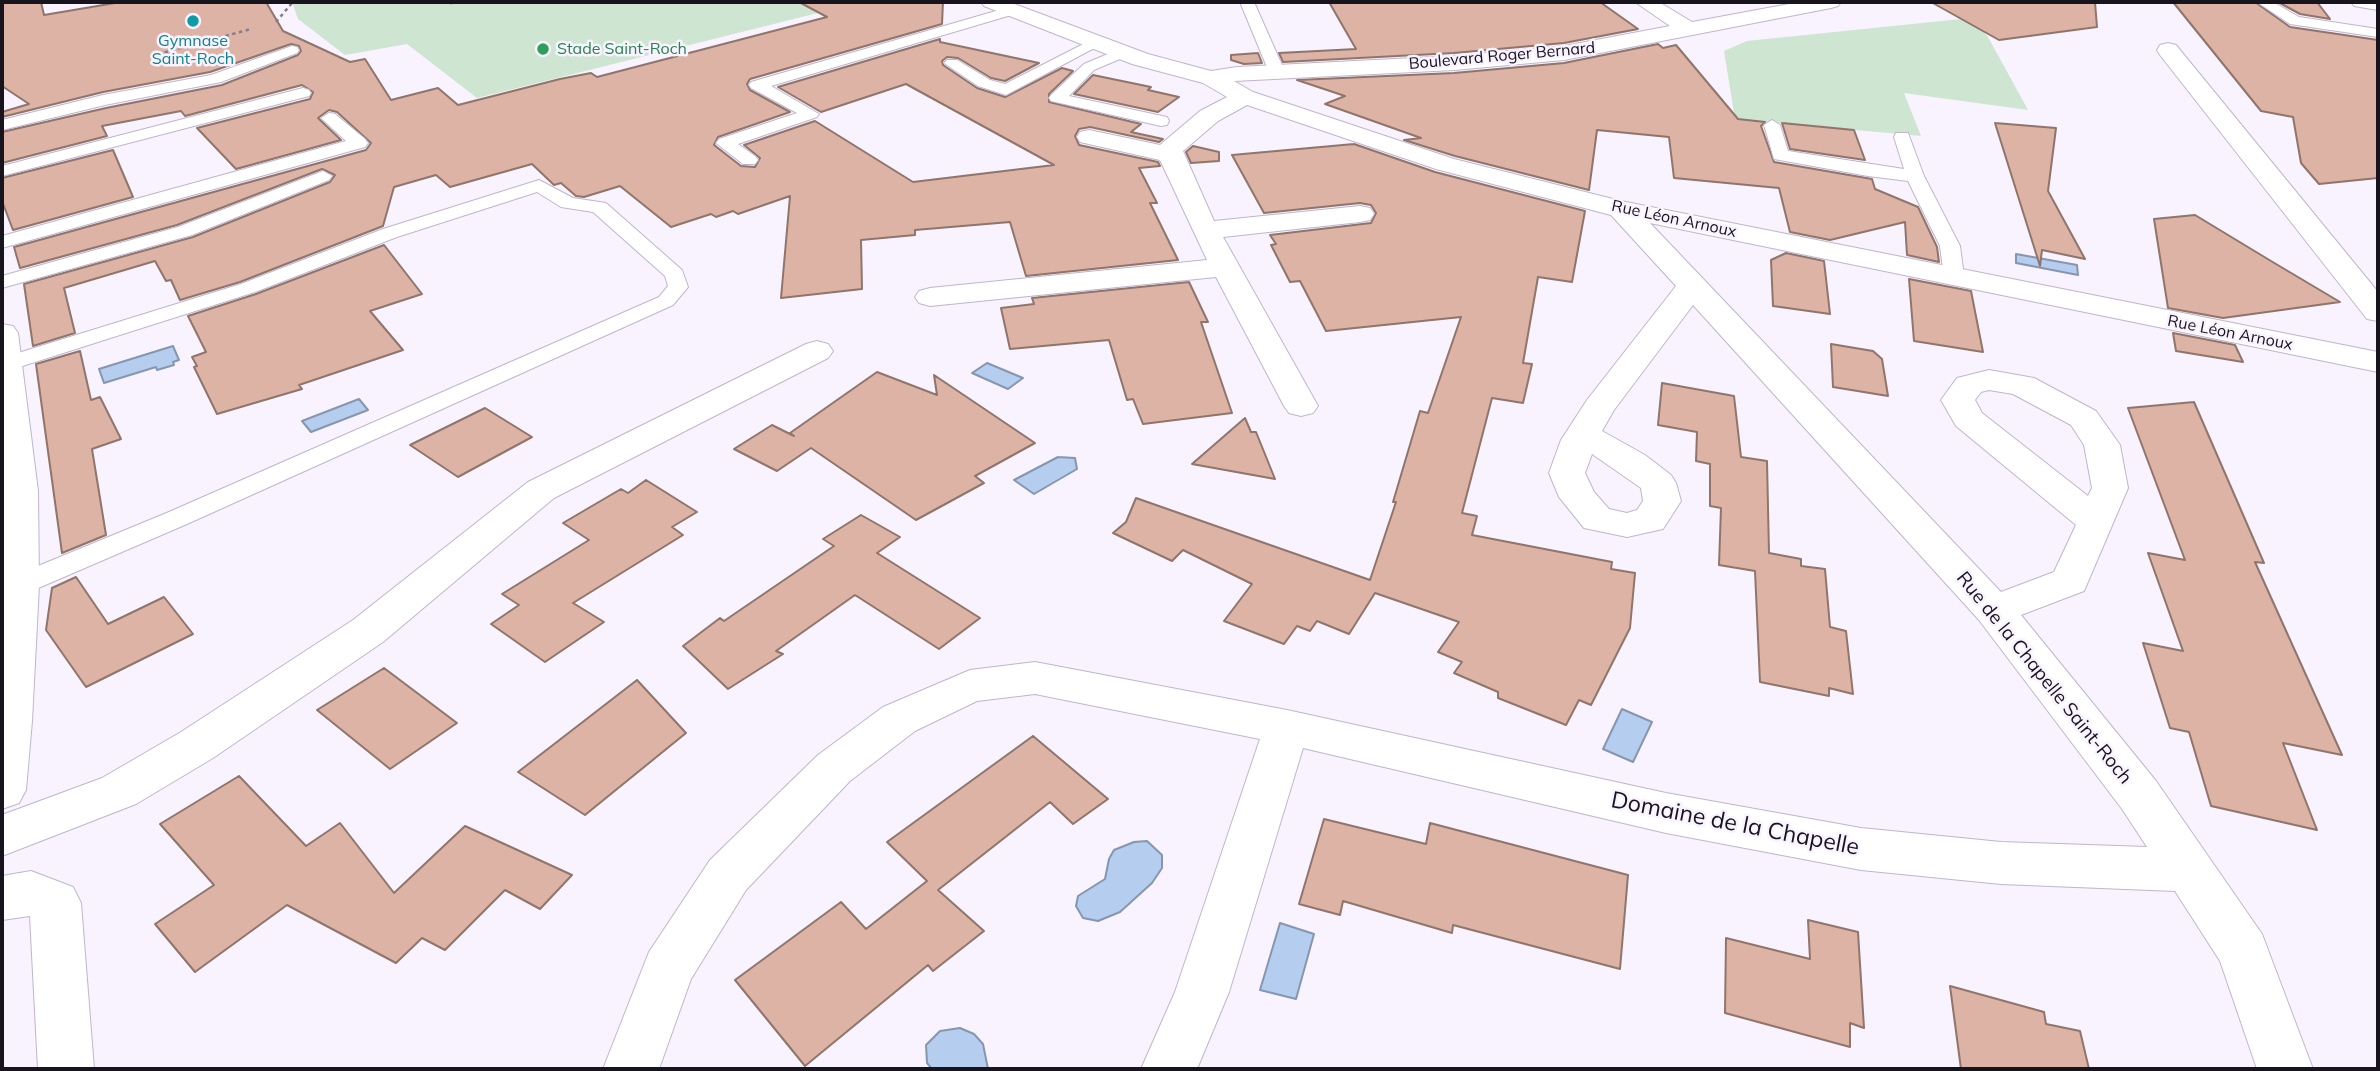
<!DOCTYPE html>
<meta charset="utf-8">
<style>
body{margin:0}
#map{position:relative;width:2380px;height:1071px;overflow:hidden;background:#f8f3fe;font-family:Mulish,sans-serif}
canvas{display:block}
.frame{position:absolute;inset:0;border:4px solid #18141d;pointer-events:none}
</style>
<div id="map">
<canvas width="2380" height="1071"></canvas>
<div class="frame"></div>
</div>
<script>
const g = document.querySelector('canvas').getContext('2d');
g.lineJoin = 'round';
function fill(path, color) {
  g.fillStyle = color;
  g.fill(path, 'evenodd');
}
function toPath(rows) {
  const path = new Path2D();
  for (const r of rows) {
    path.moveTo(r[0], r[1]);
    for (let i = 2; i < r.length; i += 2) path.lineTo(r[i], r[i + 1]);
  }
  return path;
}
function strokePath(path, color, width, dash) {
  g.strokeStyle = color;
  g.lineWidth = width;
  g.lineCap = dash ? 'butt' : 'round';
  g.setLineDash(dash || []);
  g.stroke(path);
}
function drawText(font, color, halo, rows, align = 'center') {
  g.font = font + ' Mulish,sans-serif';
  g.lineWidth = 5;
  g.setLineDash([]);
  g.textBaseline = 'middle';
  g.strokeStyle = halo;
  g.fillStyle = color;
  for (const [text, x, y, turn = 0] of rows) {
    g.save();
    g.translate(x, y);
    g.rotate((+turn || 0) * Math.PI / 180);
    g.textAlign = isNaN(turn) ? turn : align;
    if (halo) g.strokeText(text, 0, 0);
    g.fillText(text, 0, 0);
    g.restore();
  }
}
fill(toPath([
 [292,2,862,2,477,98,407,44,345,55,298,19],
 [1971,18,1988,37,2028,110,1904,93,1921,136,1735,119,1724,51,1747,41]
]), '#cde5d1');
const water = toPath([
 [2016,254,2077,265,2078,275,2016,263,2016,254],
 [173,346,179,360,173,362,174,365,157,370,156,367,104,383,99,369,173,346],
 [987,363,1023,378,1008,389,972,373,987,363],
 [359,399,368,410,311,432,302,421,359,399],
 [1058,457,1075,458,1077,469,1034,494,1014,480,1058,457],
 [1622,709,1652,722,1633,762,1603,749,1622,709],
 [1147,841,1162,855,1162,868,1152,883,1120,912,1098,921,1083,918,1076,906,1078,896,1105,879,1109,859,1114,850,1134,842,1147,841],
 [1280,923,1314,934,1296,999,1260,990,1280,923],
 [960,1028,974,1034,983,1044,988,1069,932,1069,927,1063,926,1045,940,1031,960,1028]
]);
fill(water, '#b5cdee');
strokePath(water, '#8696af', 2);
const building = toPath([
 [2,2,41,2,44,15,121,2,266,2,283,31,350,62,365,59,391,100,438,88,458,105,560,79,591,73,597,77,827,17,799,2,943,2,942,24,750,79,747,84,750,90,790,112,718,137,714,145,741,166,755,167,760,158,744,145,815,121,913,182,1054,165,906,84,821,112,778,87,940,39,940,42,1039,63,1005,81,991,78,958,58,947,57,942,61,943,65,977,88,1005,97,1062,68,1073,71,1049,94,1049,102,1141,124,1131,132,1163,139,1159,142,1090,127,1079,129,1075,136,1079,145,1158,162,1160,166,1139,168,1157,203,1150,203,1178,260,1026,276,1010,222,915,230,915,235,861,240,862,289,781,298,790,196,738,214,733,211,716,217,711,214,671,227,620,186,584,197,576,196,561,183,554,185,532,164,450,187,436,175,394,187,383,226,240,282,180,300,171,280,166,281,155,261,64,288,75,333,33,346,24,284,193,237,330,182,335,175,322,169,177,225,20,268,14,247,366,150,371,143,337,112,329,110,318,118,341,140,236,169,197,128,310,99,313,92,302,85,185,116,181,111,102,126,107,136,2,163,2,132,106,108,222,85,298,55,301,51,299,46,291,44,210,72,103,92,2,117,2,112,29,104,2,86,2,2],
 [1329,2,1600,2,1638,29,1564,43,1454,53,1283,62,1279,53,1356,49,1329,2],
 [1931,2,2095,2,2097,27,1999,40,1931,2],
 [2173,2,2255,2,2290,27,2378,40,2378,178,2319,184,2301,163,2293,117,2261,111,2173,2],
 [2278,2,2317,2,2330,19,2300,14,2278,2],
 [1658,44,1663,48,1676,45,1738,119,1765,122,1761,126,1774,162,1872,179,1875,189,1918,207,1937,247,1939,262,1907,255,1905,222,1830,240,1790,232,1779,188,1674,178,1669,137,1597,130,1589,190,1455,156,1404,140,1421,138,1325,104,1345,96,1297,80,1454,73,1564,63,1658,44],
 [1258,53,1262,63,1244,64,1231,60,1231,55,1258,53],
 [1093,75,1151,87,1148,90,1179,97,1158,112,1074,94,1093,75],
 [1782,123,1854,130,1865,160,1790,149,1782,123],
 [1995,123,2056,128,2048,191,2085,259,2042,250,2040,266,1995,123],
 [1354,144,1435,172,1585,211,1572,282,1538,277,1523,363,1532,364,1523,403,1492,398,1462,513,1477,516,1472,535,1612,562,1611,569,1635,573,1630,628,1591,705,1579,700,1566,725,1498,698,1498,692,1454,673,1462,662,1438,652,1459,622,1375,593,1349,634,1317,621,1310,631,1297,626,1284,644,1224,621,1252,584,1183,550,1172,561,1113,533,1126,522,1136,498,1370,580,1396,502,1393,502,1420,411,1428,413,1461,317,1326,331,1300,281,1290,282,1271,245,1276,244,1270,235,1371,223,1376,213,1371,205,1360,203,1264,213,1232,155,1354,144],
 [1193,146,1219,152,1219,161,1191,163,1186,152,1193,146],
 [113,150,133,197,13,230,2,201,2,178,113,150],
 [2195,215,2271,261,2340,302,2223,318,2168,308,2154,219,2195,215],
 [384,245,422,294,370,311,403,350,299,385,302,389,217,414,194,367,197,366,192,357,206,352,188,316,256,294,384,245],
 [1786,253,1824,261,1830,314,1773,306,1771,260,1786,253],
 [1909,279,1971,291,1983,352,1914,341,1909,279],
 [1189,282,1208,322,1201,322,1232,413,1143,424,1133,399,1127,400,1109,340,1010,349,1001,308,1034,304,1032,298,1189,282],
 [2173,333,2235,345,2243,362,2176,351,2173,333],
 [1831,344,1873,351,1882,359,1888,396,1833,387,1831,344],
 [80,351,91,400,100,397,121,439,92,449,106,535,62,553,36,364,80,351],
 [877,372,937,395,934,375,1035,443,975,476,984,483,916,520,811,448,777,471,734,449,772,425,794,436,790,433,877,372],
 [1662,383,1734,396,1741,457,1767,461,1769,553,1801,559,1801,566,1825,569,1830,627,1846,631,1853,694,1829,688,1829,696,1760,682,1755,571,1719,565,1721,508,1710,506,1710,464,1696,461,1697,432,1658,425,1662,383],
 [2194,402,2264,563,2255,562,2342,755,2283,743,2317,830,2211,806,2189,732,2170,728,2143,643,2183,651,2148,553,2185,560,2128,408,2194,402],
 [485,408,532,437,458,477,410,445,485,408],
 [1245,418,1251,432,1256,432,1275,479,1192,464,1245,418],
 [646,480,697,512,672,527,683,535,573,603,604,622,545,662,491,624,519,605,502,594,589,540,563,523,621,489,628,493,646,480],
 [861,515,900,537,877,553,980,618,939,649,855,595,776,651,783,654,728,689,683,646,720,618,724,621,834,546,823,539,861,515],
 [76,577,108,624,164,597,193,634,86,687,46,630,52,588,76,577],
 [384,668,457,723,390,769,317,710,384,668],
 [637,680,686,733,585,815,518,772,637,680],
 [1033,736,1108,799,1073,824,1050,802,938,890,984,931,933,971,928,965,805,1066,735,980,841,902,866,929,927,881,887,842,1033,736],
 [239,776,306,846,340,823,394,893,465,826,572,875,540,909,505,890,445,950,422,938,396,963,287,905,195,972,155,924,214,885,160,824,239,776],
 [1324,819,1426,844,1430,823,1628,875,1620,969,1453,925,1452,933,1343,901,1340,915,1299,904,1324,819],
 [1808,920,1858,932,1864,1028,1850,1023,1850,1047,1725,1013,1726,938,1810,959,1808,920],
 [1950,986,2044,1012,2046,1024,2080,1031,2089,1069,1961,1069,1950,986]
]);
fill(building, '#dcb3a4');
strokePath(building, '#8f756b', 2);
const service = toPath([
 [1240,2,1254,2,1285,72,1282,75,1277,77,1269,72,1240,2],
 [2257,2,2273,2,2299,17,2378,29,2378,37,2290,24,2257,2],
 [1013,6,1020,10,1018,13,771,86,819,114,817,117,738,144,755,156,758,160,755,164,743,164,716,143,719,139,797,113,751,88,749,85,751,82,1013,6],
 [1095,38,1100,39,1102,42,1100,45,1006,95,978,86,944,63,947,60,957,60,990,80,1005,84,1095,38],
 [292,46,297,47,299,50,297,53,221,82,105,105,2,130,2,120,103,95,211,75,292,46],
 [1122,48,1127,50,1130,53,1127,56,1094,70,1069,96,1167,117,1169,121,1167,125,1161,126,1051,101,1049,98,1051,95,1084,64,1122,48],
 [303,88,309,90,311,93,309,96,2,176,2,166,303,88],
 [329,113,335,114,365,139,368,143,365,147,2,248,2,236,346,141,321,118,329,113],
 [1772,120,1780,125,1788,151,1904,169,1894,137,1896,133,1908,133,1924,176,1960,246,1964,277,1961,281,1947,281,1944,277,1940,246,1908,181,1868,176,1774,159,1764,125,1772,120],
 [323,171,332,176,329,180,192,235,2,288,2,276,178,227,323,171],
 [539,180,573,198,606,203,682,270,688,287,673,305,187,524,29,592,19,594,9,592,5,585,9,578,169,512,659,297,668,286,665,276,593,212,561,207,537,192,397,237,255,292,13,369,2,370,2,358,241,284,383,229,539,180]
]);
const minor = toPath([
 [981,2,1009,2,1148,54,1211,71,1237,67,1454,56,1564,46,1670,26,1635,2,1659,2,1692,22,1800,2,1841,2,1838,6,1831,8,1564,60,1454,70,1234,81,1253,92,1454,159,1621,201,2378,352,2378,372,1650,223,2001,592,2054,572,2076,525,1956,426,1941,400,1957,378,1989,370,2034,378,2096,411,2120,445,2128,488,2084,591,2021,615,2156,781,2262,934,2313,1069,2257,1069,2220,961,2175,891,2001,884,1861,870,1666,833,1303,748,1229,992,1197,1069,1141,1069,1175,992,1260,739,1035,694,977,701,915,731,850,781,746,890,691,979,659,1069,603,1069,649,952,710,860,818,755,883,707,970,670,1035,662,1287,710,1666,793,1861,828,2001,842,2147,847,2122,809,1979,620,1693,305,1614,410,1602,431,1645,455,1671,475,1676,483,1681,501,1663,529,1627,537,1584,528,1559,497,1549,473,1561,440,1587,400,1676,286,1611,215,1436,169,1247,105,1218,121,1183,151,1214,221,1360,206,1370,208,1374,214,1370,220,1360,222,1223,237,1318,406,1313,413,1301,416,1289,413,1284,406,1216,277,930,306,919,303,915,297,919,291,930,288,1207,260,1160,160,1080,142,1077,137,1080,132,1089,130,1160,145,1200,111,1227,97,1203,83,1132,64,984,6,981,2],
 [1989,390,2013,394,2071,425,2084,445,2092,488,2088,496,1982,413,1975,400,1981,392,1989,390],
 [1592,454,1641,488,1643,501,1637,510,1627,513,1609,509,1594,492,1585,473,1592,454],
 [2351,2,2378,2,2378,10,2354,6,2351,2],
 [2168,43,2176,45,2378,292,2378,321,2367,319,2160,55,2157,50,2160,45,2168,43],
 [2,324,13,326,18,333,38,491,39,585,32,721,26,790,19,803,2,809,2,324],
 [817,341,828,344,833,351,828,358,554,498,383,642,213,758,136,804,2,856,2,815,102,778,181,732,353,620,528,482,806,344,817,341],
 [31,871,73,887,81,903,94,1069,38,1069,30,916,2,920,2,876,31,871]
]);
strokePath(service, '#c0b5ce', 2);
strokePath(minor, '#c0b5ce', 2);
strokePath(toPath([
 [449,2,454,5],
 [276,22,292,3,297,2],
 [151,56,251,29]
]), '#84808a', 2.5, [3.5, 3.5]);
fill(service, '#fff');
fill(minor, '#fff');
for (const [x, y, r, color] of [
 [193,21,7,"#0f9aa8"],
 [543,49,7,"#2e9e5b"]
]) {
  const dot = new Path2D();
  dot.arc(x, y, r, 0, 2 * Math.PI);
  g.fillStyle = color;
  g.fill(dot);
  strokePath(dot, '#f8f3fe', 2.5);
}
drawText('16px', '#0d838f', '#f8f3fe', [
 ["Gymnase",193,41],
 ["Saint-Roch",193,59]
]);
drawText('16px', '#27864d', '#f8f3fe', [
 ["Stade Saint-Roch",557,49]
], 'left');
drawText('16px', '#18141d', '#f8f3fe', [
 ["Boulevard Roger Bernard",1502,56,-5],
 ["Rue Léon Arnoux",1674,219,12],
 ["Rue Léon Arnoux",2230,333,11]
]);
drawText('19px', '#18141d', '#f8f3fe', [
 ["Rue de la Chapelle Saint-Roch",2044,678,51]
]);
drawText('23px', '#18141d', '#f8f3fe', [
 ["Domaine de la Chapelle",1735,824,11]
]);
</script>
